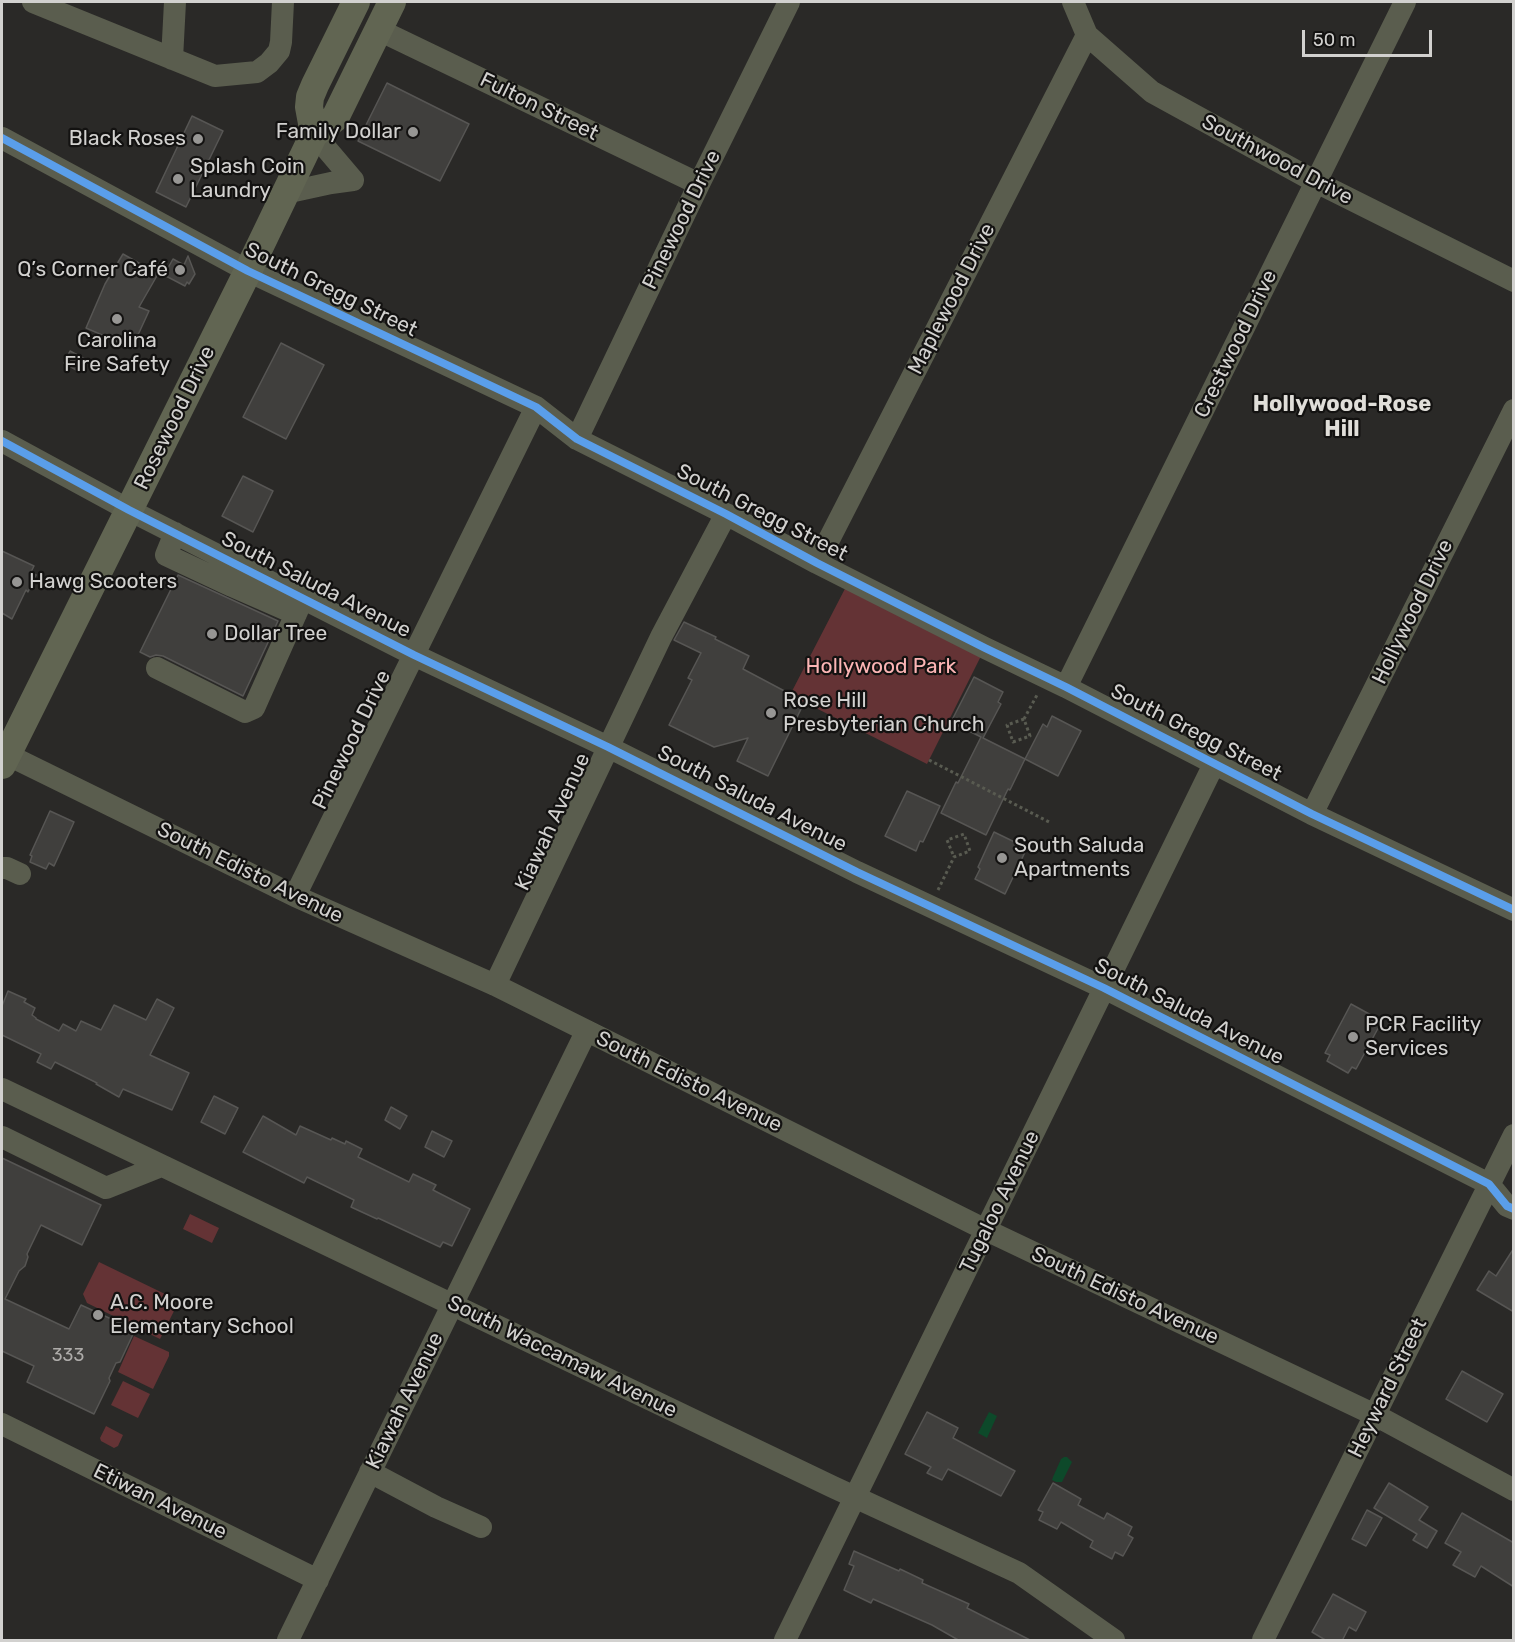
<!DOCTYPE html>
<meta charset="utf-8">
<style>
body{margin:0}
#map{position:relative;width:1515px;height:1642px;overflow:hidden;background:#2a2927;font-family:Rubik,sans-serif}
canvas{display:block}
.frame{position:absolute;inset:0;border:3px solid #d2d1cf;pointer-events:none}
.scale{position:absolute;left:1302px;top:30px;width:130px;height:27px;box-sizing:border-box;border:3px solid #d2d1cf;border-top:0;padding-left:8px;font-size:18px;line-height:21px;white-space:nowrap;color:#d2d1cf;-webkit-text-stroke:4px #131211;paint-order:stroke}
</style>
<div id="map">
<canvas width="1515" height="1642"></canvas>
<div class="frame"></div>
<div class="scale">50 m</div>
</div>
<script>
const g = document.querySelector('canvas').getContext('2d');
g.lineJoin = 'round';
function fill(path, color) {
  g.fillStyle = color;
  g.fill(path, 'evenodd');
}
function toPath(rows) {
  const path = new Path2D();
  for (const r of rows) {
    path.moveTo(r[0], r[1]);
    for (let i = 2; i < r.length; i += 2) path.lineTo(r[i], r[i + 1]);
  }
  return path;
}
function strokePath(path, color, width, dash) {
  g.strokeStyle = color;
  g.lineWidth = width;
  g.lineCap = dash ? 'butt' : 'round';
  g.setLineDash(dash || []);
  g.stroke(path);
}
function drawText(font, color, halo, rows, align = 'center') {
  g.font = font + ' Rubik,sans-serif';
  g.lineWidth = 4.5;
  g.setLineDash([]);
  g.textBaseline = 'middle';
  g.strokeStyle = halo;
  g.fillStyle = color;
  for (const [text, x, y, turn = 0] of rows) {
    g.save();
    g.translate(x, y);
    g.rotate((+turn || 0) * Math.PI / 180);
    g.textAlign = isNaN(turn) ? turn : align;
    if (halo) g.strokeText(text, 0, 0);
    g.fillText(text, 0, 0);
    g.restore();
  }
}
fill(toPath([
 [850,579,985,648,927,764,790,695],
 [190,1214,219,1228,212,1243,183,1229],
 [99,1262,165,1294,176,1307,160,1339,87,1303,83,1294],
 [134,1336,169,1352,169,1356,153,1389,118,1372],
 [123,1381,150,1394,138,1418,111,1405],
 [106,1426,123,1435,118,1446,114,1448,101,1441,100,1438]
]), '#643335');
fill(toPath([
 [989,1412,997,1416,987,1438,978,1433],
 [1064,1457,1067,1457,1072,1462,1062,1482,1056,1482,1052,1480,1053,1477,1061,1459]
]), '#0d492a');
const building = toPath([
 [387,83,469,124,440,181,358,141,387,83],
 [192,116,223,131,186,207,156,192,192,116],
 [123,254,158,274,139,307,149,311,132,348,86,328,105,284,123,254],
 [188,256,195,274,189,284,187,282,185,286,164,275,173,259,184,265,188,256],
 [281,343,324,365,286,439,243,417,281,343],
 [70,351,85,359,78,371,64,363,70,351],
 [243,476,273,491,253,532,222,516,243,476],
 [2,551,34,566,31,572,36,575,28,592,26,590,12,619,2,613,2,551],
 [178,575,278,621,243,696,163,656,156,655,150,657,140,652,178,575],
 [684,622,716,637,715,639,749,656,743,669,792,695,791,698,803,705,768,776,737,761,748,738,714,747,669,725,692,680,688,678,701,653,674,640,684,622],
 [974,677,1003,692,998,702,1001,704,983,738,1025,759,1043,724,1047,727,1052,716,1081,731,1058,776,1025,759,1010,790,1008,789,986,835,941,813,956,782,958,783,981,737,951,722,974,677],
 [907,791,940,806,923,842,920,841,916,851,885,836,907,791],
 [50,811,74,822,54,866,49,863,46,869,30,862,32,856,30,855,50,811],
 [994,832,1027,848,1005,894,975,879,980,869,978,867,994,832],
 [8,991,26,999,24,1002,35,1008,32,1015,36,1018,36,1019,59,1031,63,1024,76,1031,81,1021,101,1030,114,1005,146,1020,157,999,174,1008,150,1055,189,1073,172,1110,123,1089,119,1097,96,1084,97,1083,55,1062,51,1069,37,1062,41,1054,2,1035,2,1006,8,991],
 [1351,1004,1382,1021,1356,1069,1352,1067,1348,1073,1327,1061,1330,1055,1325,1053,1351,1004],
 [214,1096,238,1108,225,1134,201,1122,214,1096],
 [391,1107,407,1116,400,1129,385,1120,391,1107],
 [263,1116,296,1135,300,1126,331,1140,332,1138,345,1144,346,1141,362,1149,358,1157,409,1182,413,1174,436,1185,433,1190,470,1209,452,1246,443,1242,440,1247,378,1218,377,1219,351,1207,354,1200,307,1177,304,1183,243,1152,263,1116],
 [432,1131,452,1141,444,1157,425,1147,432,1131],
 [2,1158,101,1205,82,1245,41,1225,27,1254,28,1257,25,1266,19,1271,5,1299,69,1329,81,1305,135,1330,120,1362,116,1363,109,1378,110,1381,94,1414,27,1382,34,1366,2,1351,2,1158],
 [1514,1248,1514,1312,1477,1290,1489,1271,1496,1276,1514,1248],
 [1462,1371,1503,1394,1487,1422,1446,1399,1462,1371],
 [927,1412,958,1428,953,1438,1015,1471,1001,1496,948,1469,942,1480,927,1473,931,1467,905,1454,927,1412],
 [1053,1483,1081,1499,1078,1505,1104,1519,1107,1513,1132,1527,1128,1535,1133,1538,1123,1556,1115,1552,1112,1559,1090,1547,1093,1541,1061,1522,1057,1529,1039,1520,1043,1512,1038,1510,1053,1483],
 [1389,1483,1428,1507,1419,1520,1437,1531,1427,1548,1413,1540,1417,1534,1374,1508,1389,1483],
 [1367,1510,1382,1518,1366,1546,1352,1539,1367,1510],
 [1462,1513,1514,1543,1514,1587,1481,1566,1475,1577,1453,1565,1461,1552,1445,1543,1462,1513],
 [854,1551,899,1571,900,1569,923,1580,922,1583,969,1604,967,1608,1032,1641,960,1641,932,1625,873,1599,871,1603,844,1590,854,1566,849,1564,854,1551],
 [1333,1594,1366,1612,1356,1631,1349,1627,1342,1641,1327,1641,1312,1632,1333,1594]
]);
fill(building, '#403f3d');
strokePath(building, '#575654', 1.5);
strokePath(toPath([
 [1024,719,1007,725,1013,742,1030,736,1024,719,1037,695],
 [929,760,1051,823],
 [938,890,954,857,970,851,964,834,947,840,954,857]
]), '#595b51', 3, [3, 3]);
strokePath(toPath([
 [33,2,215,76,257,72,269,63,279,51,281,42,283,2],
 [1073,2,1087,35,1152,92,1316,182,1514,281],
 [379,30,699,184],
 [172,59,175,2],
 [314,134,353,180],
 [2,138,248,271,536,407,577,439,726,514,817,563,985,648,1066,687,1312,814,1514,910],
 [285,193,331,183,353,180],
 [577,439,699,184,789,2],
 [2,441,129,510,414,655,608,747,857,872,1104,988,1489,1184,1507,1206,1514,1209],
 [175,533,166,555,232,586,296,614],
 [817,563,1087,35],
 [157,668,245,712,254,708,303,598],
 [1066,687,1405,2],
 [2,752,295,896,495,985,986,1230,1375,1415,1514,1490],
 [1312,814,1514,410],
 [2,868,7,868,20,874],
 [295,896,536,407],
 [495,985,661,637,726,514],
 [2,1089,833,1487,1019,1573,1114,1640],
 [2,1137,106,1188,161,1166],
 [2,1424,318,1580],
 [370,1472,436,1507,481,1527],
 [288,1640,586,1032],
 [785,1640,1214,764],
 [1263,1640,1514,1135]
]), '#5a5d4e', 22);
strokePath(toPath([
 [314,134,309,107,310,97,315,85,356,2],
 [2,765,248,271,314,134,335,118,392,2]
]), '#616552', 28);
strokePath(toPath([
 [2,138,248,271,536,407,577,439,726,514,817,563,985,648,1066,687,1312,814,1514,910],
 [2,441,129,510,414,655,608,747,857,872,1104,988,1489,1184,1507,1206,1514,1209]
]), '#5a9eea', 8);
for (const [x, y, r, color] of [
 [413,132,6,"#979694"],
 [198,139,6,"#979694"],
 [178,179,6,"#979694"],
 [180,270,6,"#979694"],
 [117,319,6,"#979694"],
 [17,582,6,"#979694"],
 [212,634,6,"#979694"],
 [771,713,6,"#979694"],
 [1002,858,6,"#979694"],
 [1353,1037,6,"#979694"],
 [98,1315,6,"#979694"]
]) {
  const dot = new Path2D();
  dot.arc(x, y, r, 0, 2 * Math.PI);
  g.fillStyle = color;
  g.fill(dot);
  strokePath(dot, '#131211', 2);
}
drawText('18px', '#aeacaa', null, [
 ["333",68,1356]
]);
drawText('21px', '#d2d1cf', '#131211', [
 ["Fulton Street",539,107,26],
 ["Southwood Drive",1277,160,28],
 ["Pinewood Drive",682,220,-64],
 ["South Gregg Street",331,290,26],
 ["Maplewood Drive",952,299,-63],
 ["Crestwood Drive",1236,344,-64],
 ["Rosewood Drive",175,418,-64],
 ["South Gregg Street",762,513,27],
 ["South Saluda Avenue",316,585,27],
 ["Hollywood Drive",1413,612,-64],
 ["South Gregg Street",1196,733,27],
 ["Pinewood Drive",352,740,-64],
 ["South Saluda Avenue",752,799,27],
 ["Kiawah Avenue",553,822,-65],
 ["South Edisto Avenue",250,873,26],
 ["South Saluda Avenue",1189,1012,27],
 ["South Edisto Avenue",689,1082,26],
 ["Tugaloo Avenue",1000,1202,-64],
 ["South Edisto Avenue",1125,1296,25],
 ["South Waccamaw Avenue",562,1357,26],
 ["Heyward Street",1388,1388,-64],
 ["Kiawah Avenue",405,1401,-64],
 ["Etiwan Avenue",160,1502,26]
]);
drawText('21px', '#d2d1cf', '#131211', [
 ["Family Dollar",401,132,"right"],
 ["Black Roses",186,139,"right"],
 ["Splash Coin",190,167],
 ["Laundry",190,191],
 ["Q’s Corner Café",168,270,"right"],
 ["Carolina",117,341,"center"],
 ["Fire Safety",117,365,"center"],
 ["Hawg Scooters",29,582],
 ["Dollar Tree",224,634],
 ["Rose Hill",783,701],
 ["Presbyterian Church",783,725],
 ["South Saluda",1014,846],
 ["Apartments",1014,870],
 ["PCR Facility",1365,1025],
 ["Services",1365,1049],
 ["A.C. Moore",110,1303],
 ["Elementary School",110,1327]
], 'left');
drawText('21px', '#fcb5b5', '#131211', [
 ["Hollywood Park",881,667]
]);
drawText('bold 22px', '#e0ded9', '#131211', [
 ["Hollywood-Rose",1342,405],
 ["Hill",1342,430]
]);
</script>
